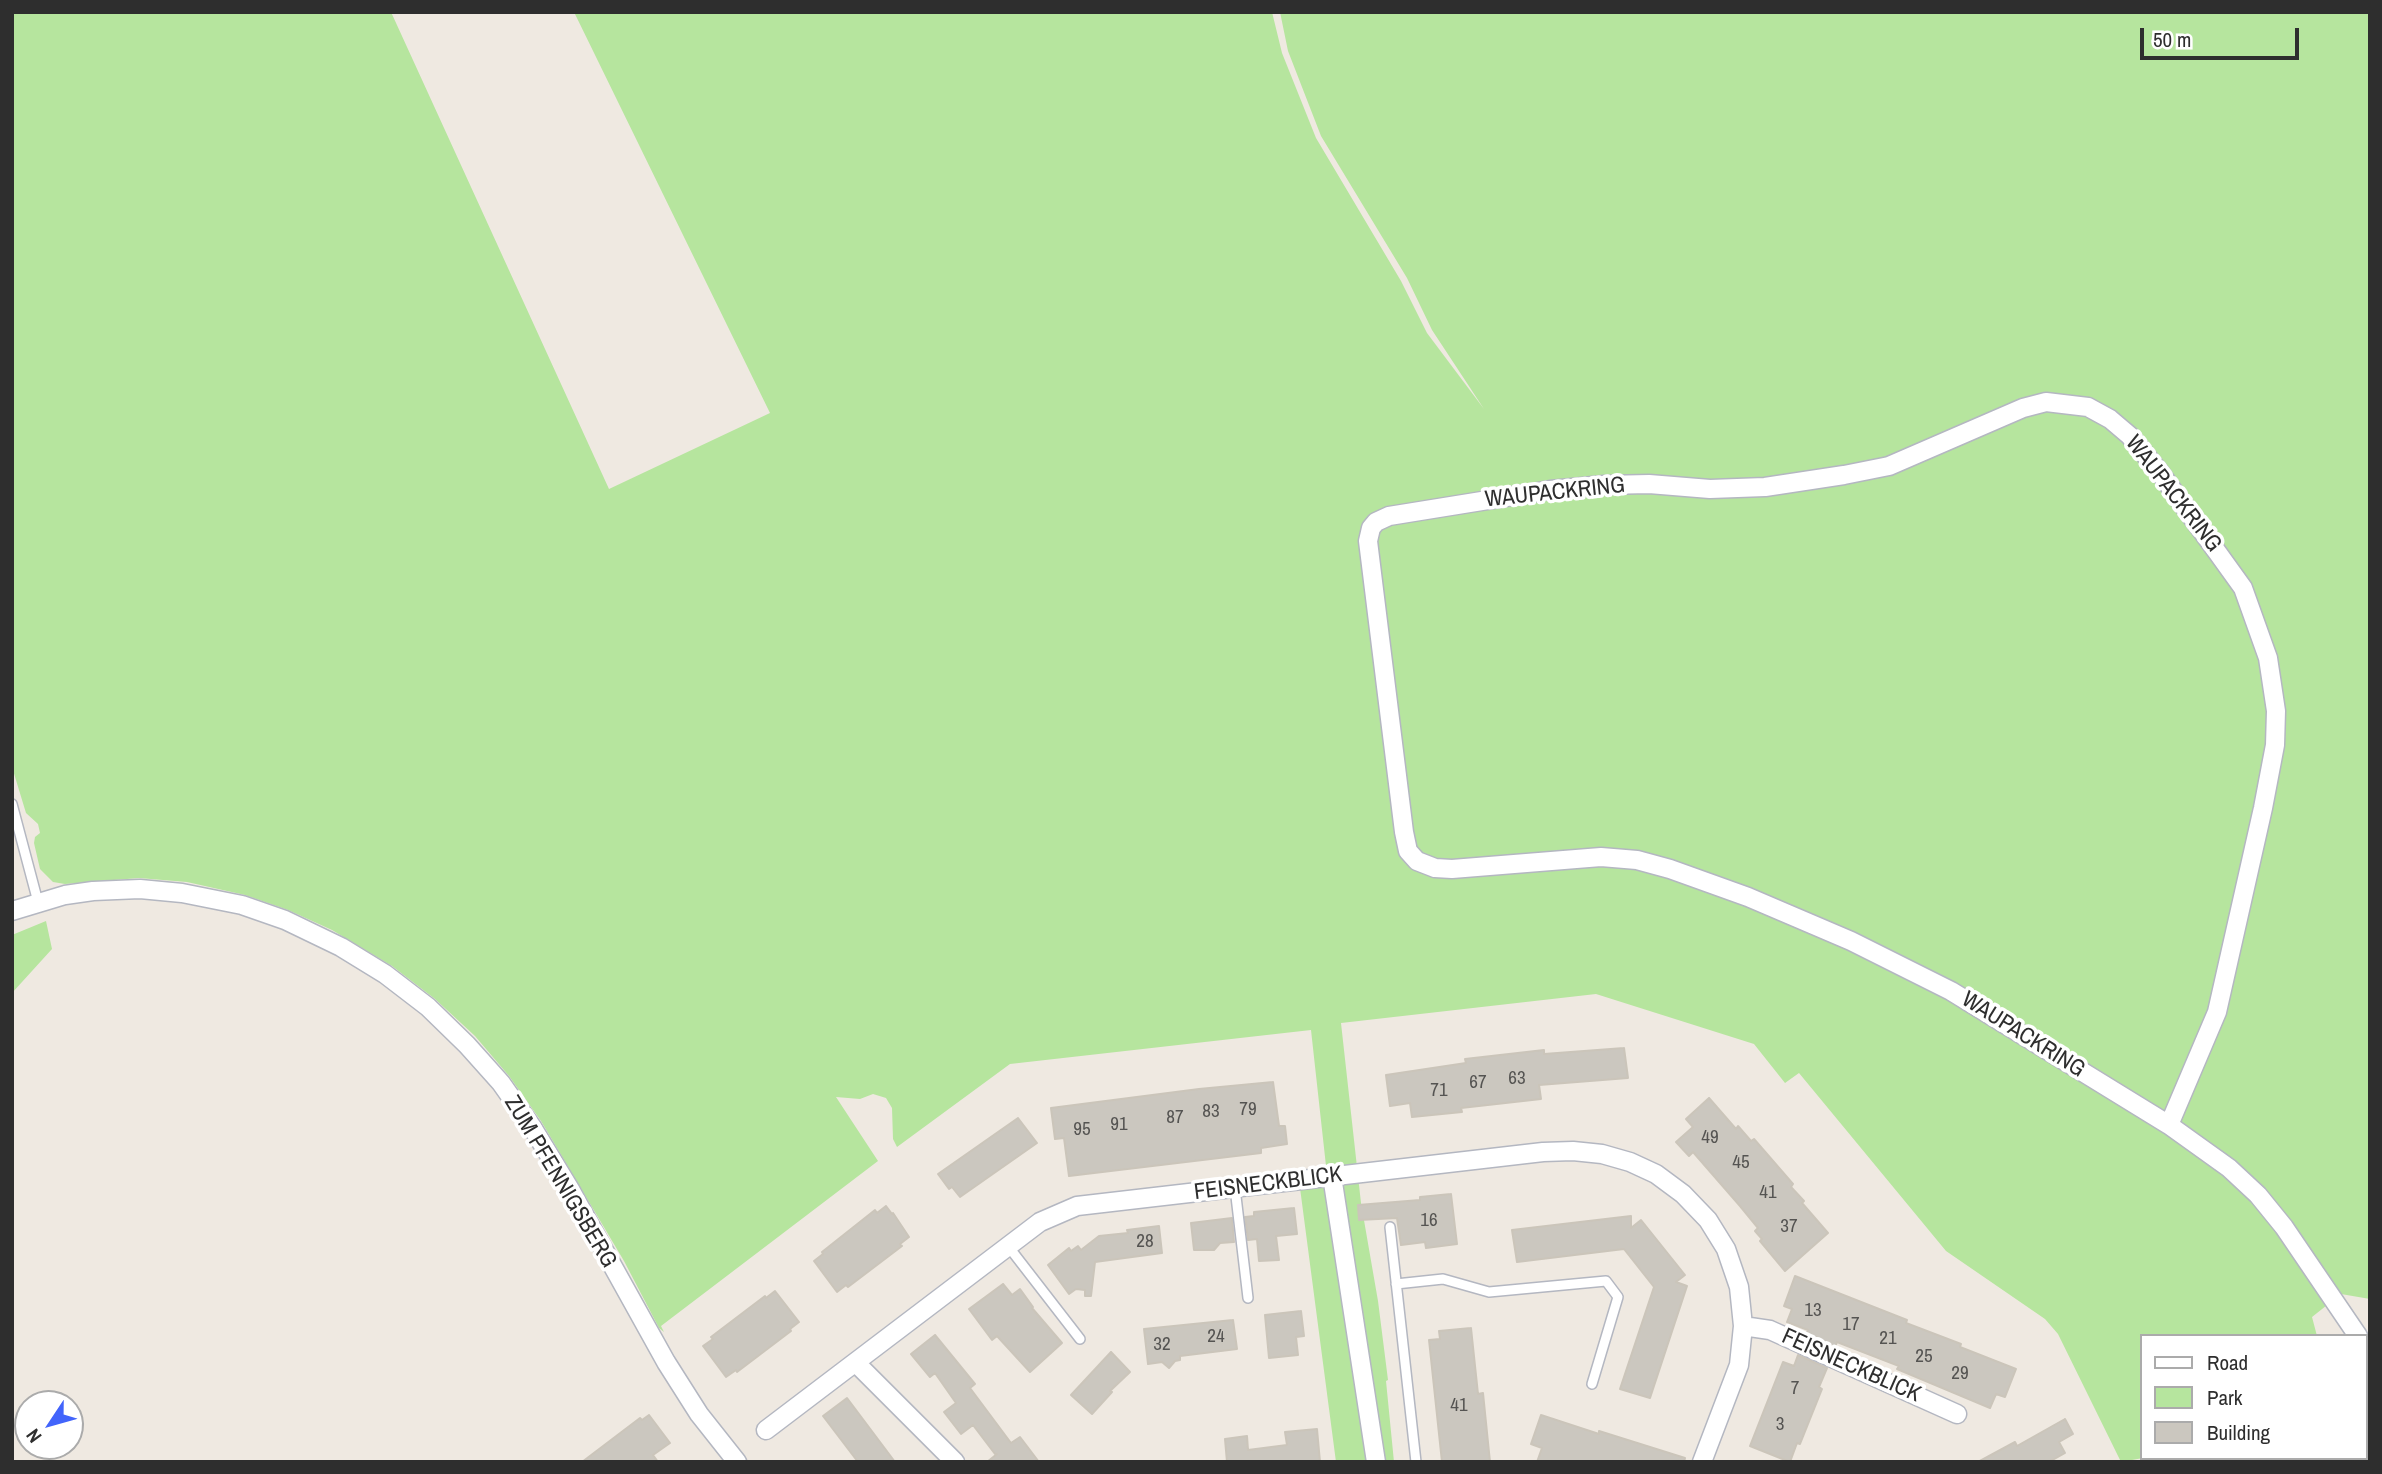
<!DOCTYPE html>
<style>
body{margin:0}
#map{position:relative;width:2382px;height:1474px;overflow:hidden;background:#efe9e1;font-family:"Archivo Narrow",sans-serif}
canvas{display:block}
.frame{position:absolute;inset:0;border:14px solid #2e2e2e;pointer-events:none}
.legend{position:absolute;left:2140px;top:1334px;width:228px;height:126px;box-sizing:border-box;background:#fff;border:2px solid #ababab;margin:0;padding:9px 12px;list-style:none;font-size:21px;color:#2e2e2e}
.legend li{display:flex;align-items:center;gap:14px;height:35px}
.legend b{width:35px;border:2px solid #ababab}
.north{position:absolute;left:14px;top:1390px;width:70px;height:70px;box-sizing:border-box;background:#fff;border:2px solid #ababab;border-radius:50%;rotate:234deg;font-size:19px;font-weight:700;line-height:28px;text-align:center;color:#2e2e2e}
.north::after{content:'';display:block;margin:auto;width:24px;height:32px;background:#4264fb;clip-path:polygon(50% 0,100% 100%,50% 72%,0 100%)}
.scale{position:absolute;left:2140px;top:28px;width:159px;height:32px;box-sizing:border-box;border:4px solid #2e2e2e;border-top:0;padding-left:9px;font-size:21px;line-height:24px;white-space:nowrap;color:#2e2e2e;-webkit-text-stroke:5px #fff;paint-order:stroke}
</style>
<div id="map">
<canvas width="2382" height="1474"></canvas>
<div class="frame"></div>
<ul class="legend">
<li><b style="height:9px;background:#fff"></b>Road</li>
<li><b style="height:19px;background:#b6e59e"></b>Park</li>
<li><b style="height:19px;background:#cbc7bf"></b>Building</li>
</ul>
<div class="north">N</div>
<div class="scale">50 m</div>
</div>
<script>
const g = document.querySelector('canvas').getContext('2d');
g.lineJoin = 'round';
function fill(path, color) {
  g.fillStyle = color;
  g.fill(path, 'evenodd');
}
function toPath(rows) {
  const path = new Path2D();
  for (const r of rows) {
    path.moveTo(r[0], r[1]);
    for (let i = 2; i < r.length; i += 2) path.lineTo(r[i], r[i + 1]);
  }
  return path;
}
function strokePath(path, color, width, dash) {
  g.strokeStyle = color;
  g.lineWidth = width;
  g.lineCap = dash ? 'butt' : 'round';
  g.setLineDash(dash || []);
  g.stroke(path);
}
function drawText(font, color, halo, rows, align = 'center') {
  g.font = font + ' "Archivo Narrow",sans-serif';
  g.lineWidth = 7;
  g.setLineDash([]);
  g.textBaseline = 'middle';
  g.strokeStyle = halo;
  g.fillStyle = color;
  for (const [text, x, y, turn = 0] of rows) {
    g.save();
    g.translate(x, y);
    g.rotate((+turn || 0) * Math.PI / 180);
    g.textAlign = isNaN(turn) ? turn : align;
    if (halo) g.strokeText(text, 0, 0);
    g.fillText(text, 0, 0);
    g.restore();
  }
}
fill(toPath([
 [12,12,391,12,609,489,770,413,574,12,1272,12,1282,53,1316,138,1401,281,1427,333,1484,409,1432,330,1407,278,1321,136,1288,51,1280,12,2370,12,2370,1299,2341,1294,2312,1317,2317,1336,2142,1336,2143,1458,2121,1462,2058,1334,2045,1319,1946,1251,1799,1073,1785,1083,1754,1044,1596,994,1341,1023,1361,1203,1378,1301,1388,1380,1386,1381,1394,1462,1336,1462,1300,1188,1328,1184,1311,1030,1010,1064,897,1147,893,1139,892,1108,886,1098,873,1094,860,1099,836,1097,878,1161,661,1326,664,1332,659,1328,624,1261,541,1121,509,1076,475,1036,435,999,392,966,332,930,288,910,245,895,187,882,139,878,65,884,53,882,40,869,34,843,35,837,40,833,38,824,26,813,12,767],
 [46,921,52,949,12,993,12,935]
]), '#b6e59e');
const building = toPath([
 [1624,1048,1628,1078,1539,1085,1541,1099,1461,1108,1462,1112,1412,1117,1410,1103,1390,1106,1386,1075,1466,1063,1465,1059,1544,1050,1544,1054,1624,1048],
 [1273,1082,1279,1126,1285,1126,1287,1144,1261,1148,1261,1153,1069,1176,1064,1138,1055,1139,1051,1108,1199,1089,1273,1082],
 [1709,1098,1736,1129,1738,1126,1751,1141,1754,1139,1793,1184,1791,1187,1804,1201,1802,1203,1828,1233,1785,1271,1760,1241,1762,1239,1755,1231,1758,1228,1740,1206,1693,1152,1689,1156,1676,1142,1693,1127,1686,1119,1709,1098],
 [1018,1118,1037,1143,960,1197,952,1187,949,1189,938,1174,1018,1118],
 [1451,1194,1457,1244,1426,1248,1425,1242,1401,1245,1397,1218,1359,1220,1358,1205,1420,1200,1420,1197,1451,1194],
 [886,1206,892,1214,893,1213,909,1237,900,1244,902,1246,877,1265,848,1287,846,1285,837,1292,814,1261,823,1254,822,1252,875,1210,877,1213,886,1206],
 [1294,1208,1297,1234,1276,1236,1279,1260,1259,1261,1257,1239,1248,1240,1245,1217,1254,1216,1254,1212,1294,1208],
 [1631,1216,1631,1228,1641,1220,1685,1275,1676,1282,1687,1286,1650,1398,1620,1389,1654,1287,1624,1249,1517,1262,1512,1230,1631,1216],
 [1232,1218,1234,1242,1220,1243,1214,1250,1194,1250,1191,1223,1232,1218],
 [1159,1226,1162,1253,1095,1262,1091,1296,1085,1296,1085,1290,1076,1289,1069,1294,1048,1265,1069,1248,1071,1251,1078,1246,1081,1250,1099,1236,1128,1233,1127,1230,1159,1226],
 [1795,1276,1907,1320,1906,1323,1961,1344,1960,1347,2016,1369,2005,1397,1996,1394,1990,1408,1897,1369,1899,1366,1837,1342,1835,1347,1806,1334,1808,1330,1787,1322,1792,1309,1784,1306,1795,1276],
 [1003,1284,1012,1295,1020,1289,1033,1307,1032,1308,1062,1343,1030,1372,997,1336,992,1340,969,1309,1003,1284],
 [775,1291,799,1322,790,1329,791,1331,737,1372,736,1370,726,1377,703,1346,713,1339,711,1337,765,1296,766,1298,775,1291],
 [1301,1311,1304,1336,1296,1337,1298,1355,1269,1358,1265,1315,1301,1311],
 [1233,1320,1237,1349,1180,1356,1180,1360,1175,1361,1169,1368,1162,1362,1148,1364,1144,1329,1233,1320],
 [1471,1328,1478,1394,1483,1393,1490,1462,1442,1462,1429,1340,1440,1339,1439,1331,1471,1328],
 [935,1335,975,1384,970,1388,1011,1443,1020,1437,1039,1462,987,1462,997,1454,995,1454,973,1425,961,1434,944,1412,956,1403,935,1373,930,1377,911,1354,935,1335],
 [1111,1352,1130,1372,1110,1391,1112,1392,1092,1414,1071,1395,1111,1352],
 [1798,1355,1827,1368,1819,1387,1822,1389,1800,1444,1797,1443,1790,1462,1750,1446,1783,1362,1794,1366,1798,1355],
 [847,1398,895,1462,858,1462,823,1416,847,1398],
 [649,1415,670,1443,653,1455,658,1462,582,1462,640,1418,642,1420,649,1415],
 [1541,1415,1599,1434,1599,1431,1685,1458,1684,1462,1537,1462,1542,1448,1531,1444,1541,1415],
 [2065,1419,2073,1434,2059,1442,2065,1453,2049,1462,1978,1462,2015,1442,2017,1446,2065,1419],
 [1317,1429,1320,1462,1227,1462,1225,1439,1247,1436,1248,1450,1287,1445,1285,1432,1317,1429]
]);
fill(building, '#cbc7bf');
strokePath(building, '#cbc5ba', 2);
const lane = toPath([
 [12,804,38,902],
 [1235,1188,1248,1298],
 [1390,1227,1416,1462],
 [1008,1246,1080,1339],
 [1396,1284,1443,1279,1489,1292,1606,1281,1618,1297,1592,1384]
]);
const street = toPath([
 [12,911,65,895,93,891,140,889,182,893,242,905,285,920,341,947,385,974,428,1007,467,1045,501,1083,532,1127,571,1191,666,1362,699,1414,737,1462],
 [2169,1125,2217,1012,2263,808,2275,745,2276,711,2268,658,2243,588,2161,474,2130,436,2110,419,2088,407,2046,402,2023,408,1889,466,1844,475,1765,487,1710,489,1649,484,1604,485,1550,490,1389,516,1376,522,1371,528,1368,541,1404,832,1408,851,1417,861,1435,868,1452,869,1601,857,1637,860,1670,869,1748,897,1851,941,1951,991,2169,1125,2229,1168,2258,1195,2284,1227,2358,1336],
 [1332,1176,1376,1462],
 [1743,1326,1770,1330,1957,1414],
 [856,1363,955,1462],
 [766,1430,1040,1222,1077,1206,1543,1152,1573,1151,1602,1154,1630,1162,1656,1174,1683,1194,1708,1220,1726,1249,1739,1287,1743,1326,1739,1365,1702,1462]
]);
const secondary = toPath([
 [2366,1362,2370,1359],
 [2366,1419,2370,1422],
 [2216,1462,2228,1458]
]);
strokePath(lane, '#b4b7c1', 12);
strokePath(street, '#b4b7c1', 21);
strokePath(secondary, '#b4b7c1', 30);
strokePath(lane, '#fff', 9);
strokePath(street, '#fff', 18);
strokePath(secondary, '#fff', 26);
drawText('19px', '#555452', null, [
 ["63",1517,1079],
 ["67",1478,1083],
 ["71",1439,1091],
 ["79",1248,1110],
 ["83",1211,1112],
 ["87",1175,1118],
 ["91",1119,1125],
 ["95",1082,1130],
 ["49",1710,1138],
 ["45",1741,1163],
 ["41",1768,1193],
 ["16",1429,1221],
 ["37",1789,1227],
 ["28",1145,1242],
 ["13",1813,1311],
 ["17",1851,1325],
 ["24",1216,1337],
 ["21",1888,1339],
 ["32",1162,1345],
 ["25",1924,1357],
 ["29",1960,1374],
 ["7",1795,1389],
 ["41",1459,1406],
 ["3",1780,1425]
]);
drawText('23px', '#2e2e2e', '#fff', [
 ["WAUPACKRING",1555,493,-6],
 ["WAUPACKRING",2173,494,52],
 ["WAUPACKRING",2023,1035,32],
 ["ZUM PFENNIGSBERG",560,1182,59],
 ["FEISNECKBLICK",1268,1184,-7],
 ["FEISNECKBLICK",1851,1366,24]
]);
</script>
